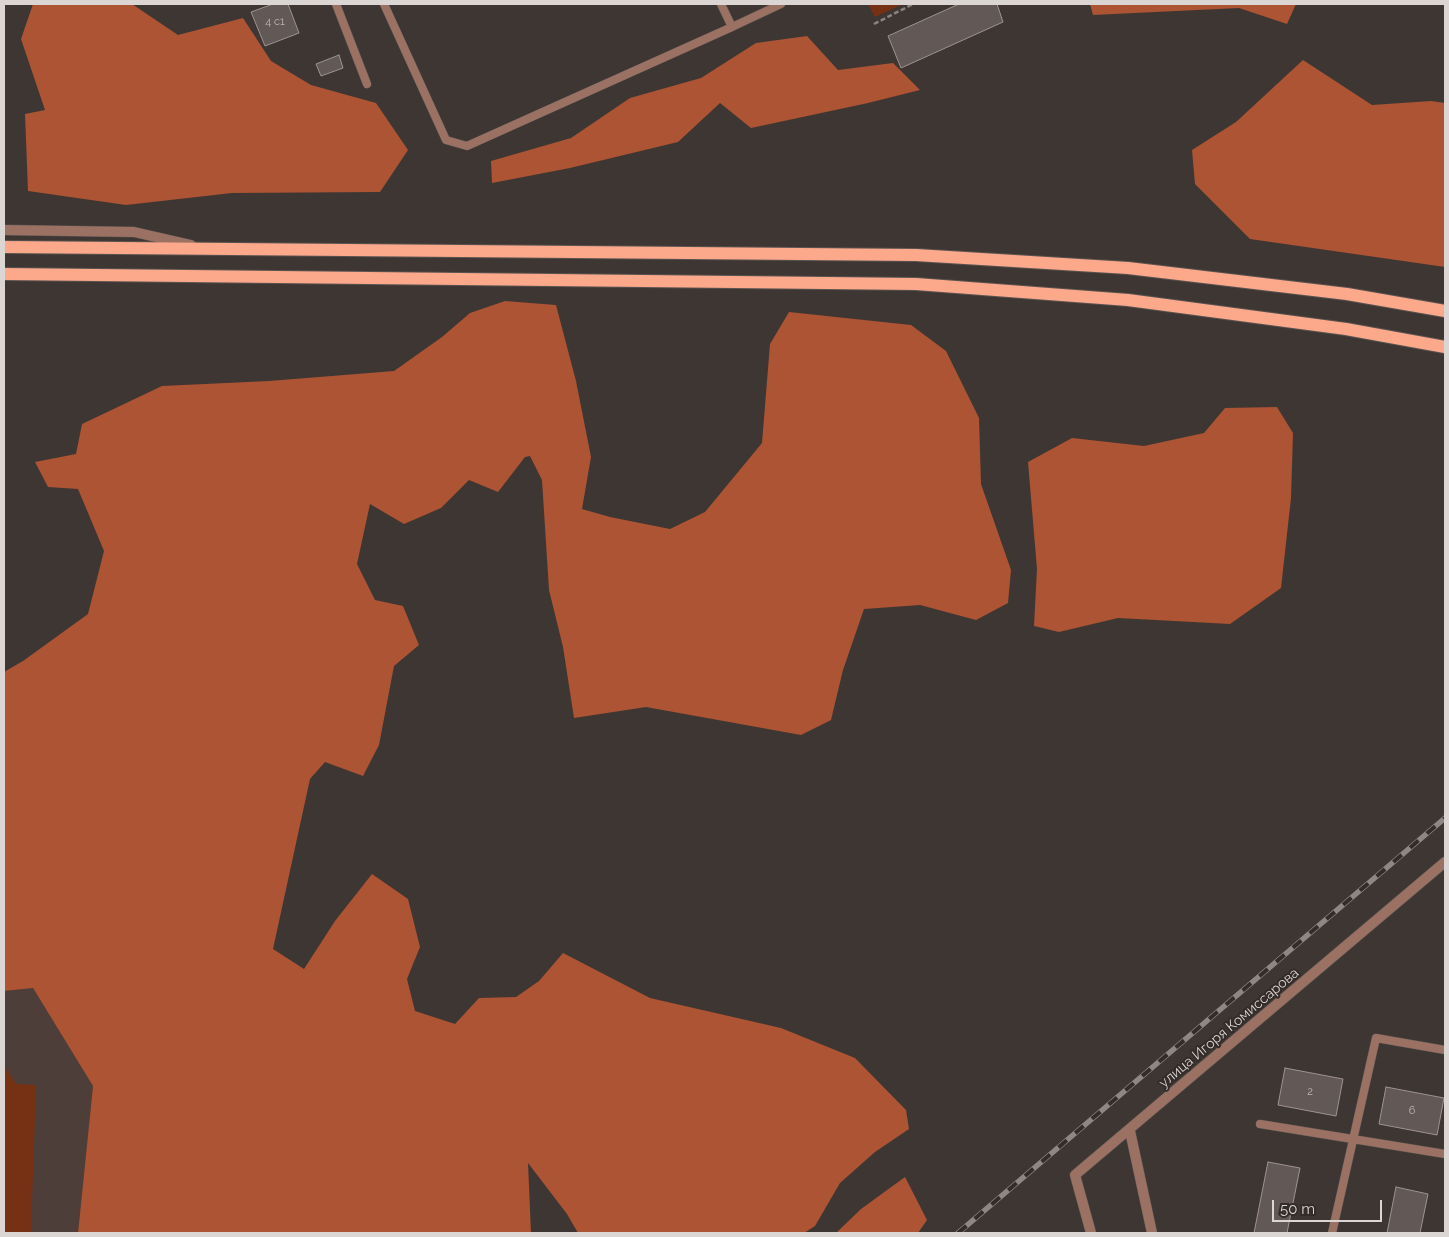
<!DOCTYPE html>
<meta charset="utf-8">
<style>
body{margin:0}
#map{position:relative;width:1449px;height:1237px;overflow:hidden;background:#3e3633;font-family:Raleway,sans-serif}
canvas{display:block}
.frame{position:absolute;inset:0;border:5px solid #dbd5d3;pointer-events:none}
.scale{position:absolute;left:1272px;top:1200px;width:110px;height:22px;box-sizing:border-box;border:2px solid #dbd5d3;border-top:0;padding-left:6px;font-size:15px;line-height:18px;white-space:nowrap;color:#dbd5d3;-webkit-text-stroke:4px #342c29;paint-order:stroke}
</style>
<div id="map">
<canvas width="1449" height="1237"></canvas>
<div class="frame"></div>
<div class="scale">50 m</div>
</div>
<script>
const g = document.querySelector('canvas').getContext('2d');
g.lineJoin = 'round';
function fill(path, color) {
  g.fillStyle = color;
  g.fill(path, 'evenodd');
}
function toPath(rows) {
  const path = new Path2D();
  for (const r of rows) {
    path.moveTo(r[0], r[1]);
    for (let i = 2; i < r.length; i += 2) path.lineTo(r[i], r[i + 1]);
  }
  return path;
}
function strokePath(path, color, width, dash) {
  g.strokeStyle = color;
  g.lineWidth = width;
  g.lineCap = dash ? 'butt' : 'round';
  g.setLineDash(dash || []);
  g.stroke(path);
}
function drawText(font, color, halo, rows, align = 'center') {
  g.font = font + ' Raleway,sans-serif';
  g.lineWidth = 4;
  g.setLineDash([]);
  g.textBaseline = 'middle';
  g.strokeStyle = halo;
  g.fillStyle = color;
  for (const [text, x, y, turn = 0] of rows) {
    g.save();
    g.translate(x, y);
    g.rotate((+turn || 0) * Math.PI / 180);
    g.textAlign = isNaN(turn) ? turn : align;
    if (halo) g.strokeText(text, 0, 0);
    g.fillText(text, 0, 0);
    g.restore();
  }
}
fill(toPath([
 [33,988,93,1086,78,1233,4,1233,4,991]
]), '#4e3e39');
fill(toPath([
 [868,4,903,4,875,17],
 [4,1065,16,1084,36,1085,31,1233,4,1233]
]), '#763014');
fill(toPath([
 [33,4,132,4,178,35,243,18,271,61,311,85,376,103,408,150,380,192,232,193,126,205,28,191,25,114,45,110,21,39],
 [1090,4,1296,4,1287,24,1239,8,1093,15],
 [807,36,838,70,893,63,920,90,868,103,751,128,720,103,678,142,570,168,492,183,491,161,571,138,630,98,701,78,756,43],
 [1303,60,1372,105,1431,101,1445,103,1445,267,1250,239,1195,184,1192,150,1236,122],
 [505,301,556,305,576,381,591,457,582,509,610,517,670,529,705,512,762,443,770,344,789,312,911,325,946,351,979,418,981,484,1011,570,1008,603,976,620,920,605,864,609,843,670,831,720,801,735,646,707,574,718,563,647,549,590,542,480,530,456,525,457,498,492,469,480,441,508,404,524,370,504,357,564,375,600,403,606,419,645,394,666,379,745,363,776,325,762,310,779,273,949,304,969,335,921,372,874,408,899,420,947,407,979,415,1011,455,1024,479,998,516,997,539,981,563,953,650,998,781,1028,855,1058,906,1110,909,1129,875,1152,840,1183,815,1226,804,1233,578,1233,567,1214,528,1163,531,1233,78,1233,93,1086,33,988,4,991,4,672,23,661,88,614,104,551,78,489,48,487,35,462,76,454,82,424,162,386,269,381,394,371,442,337,470,313],
 [1277,407,1293,433,1291,498,1281,588,1230,624,1118,618,1059,632,1034,626,1037,569,1028,462,1072,438,1144,446,1204,433,1225,408],
 [905,1177,927,1220,918,1233,836,1233,861,1209]
]), '#ac5433');
const building = toPath([
 [273,4,288,4,299,33,265,46,251,12,273,4],
 [959,4,997,4,1003,22,901,68,888,36,959,4],
 [339,55,343,68,321,76,316,64,339,55],
 [1285,1068,1343,1079,1336,1116,1278,1105,1285,1068],
 [1386,1087,1444,1098,1437,1135,1379,1124,1386,1087],
 [1268,1162,1300,1168,1287,1233,1254,1233,1268,1162],
 [1396,1187,1428,1194,1420,1233,1387,1233,1396,1187]
]);
fill(building, '#625855');
strokePath(building, '#9e9390', 1);
const service = toPath([
 [336,4,367,84],
 [384,4,446,140,467,146,732,27],
 [721,4,732,27,781,4],
 [1260,1124,1445,1154],
 [1332,1233,1376,1038,1445,1050]
]);
const minor = toPath([
 [1130,1131,1152,1233],
 [1091,1233,1075,1175,1445,862]
]);
const tertiary = toPath([
 [4,230,134,232,191,245]
]);
const primary = toPath([
 [4,247,916,255,1128,268,1347,294,1445,311],
 [4,274,916,284,1128,300,1346,329,1445,347]
]);
strokePath(service, '#5a5350', 9);
strokePath(minor, '#5a5350', 11);
strokePath(tertiary, '#5a5350', 11);
strokePath(primary, '#5a5350', 14);
strokePath(toPath([
 [874,24,913,4]
]), '#8b8381', 2.5, [5, 2.5]);
strokePath(service, '#9a7163', 8);
strokePath(minor, '#9a7163', 10);
strokePath(tertiary, '#9a7163', 10);
strokePath(primary, '#fba88b', 12);
const rail = toPath([
 [958,1233,1445,818]
]);
strokePath(rail, '#8e8785', 5.5);
strokePath(rail, '#342c29', 4, [11]);
drawText('11px', '#bdb6b4', null, [
 ["4 с1",275,22],
 ["2",1310,1092],
 ["6",1412,1111]
]);
drawText('14px', '#dbd5d3', '#342c29', [
 ["улица Игоря Комиссарова",1229,1028,-40]
]);
</script>
